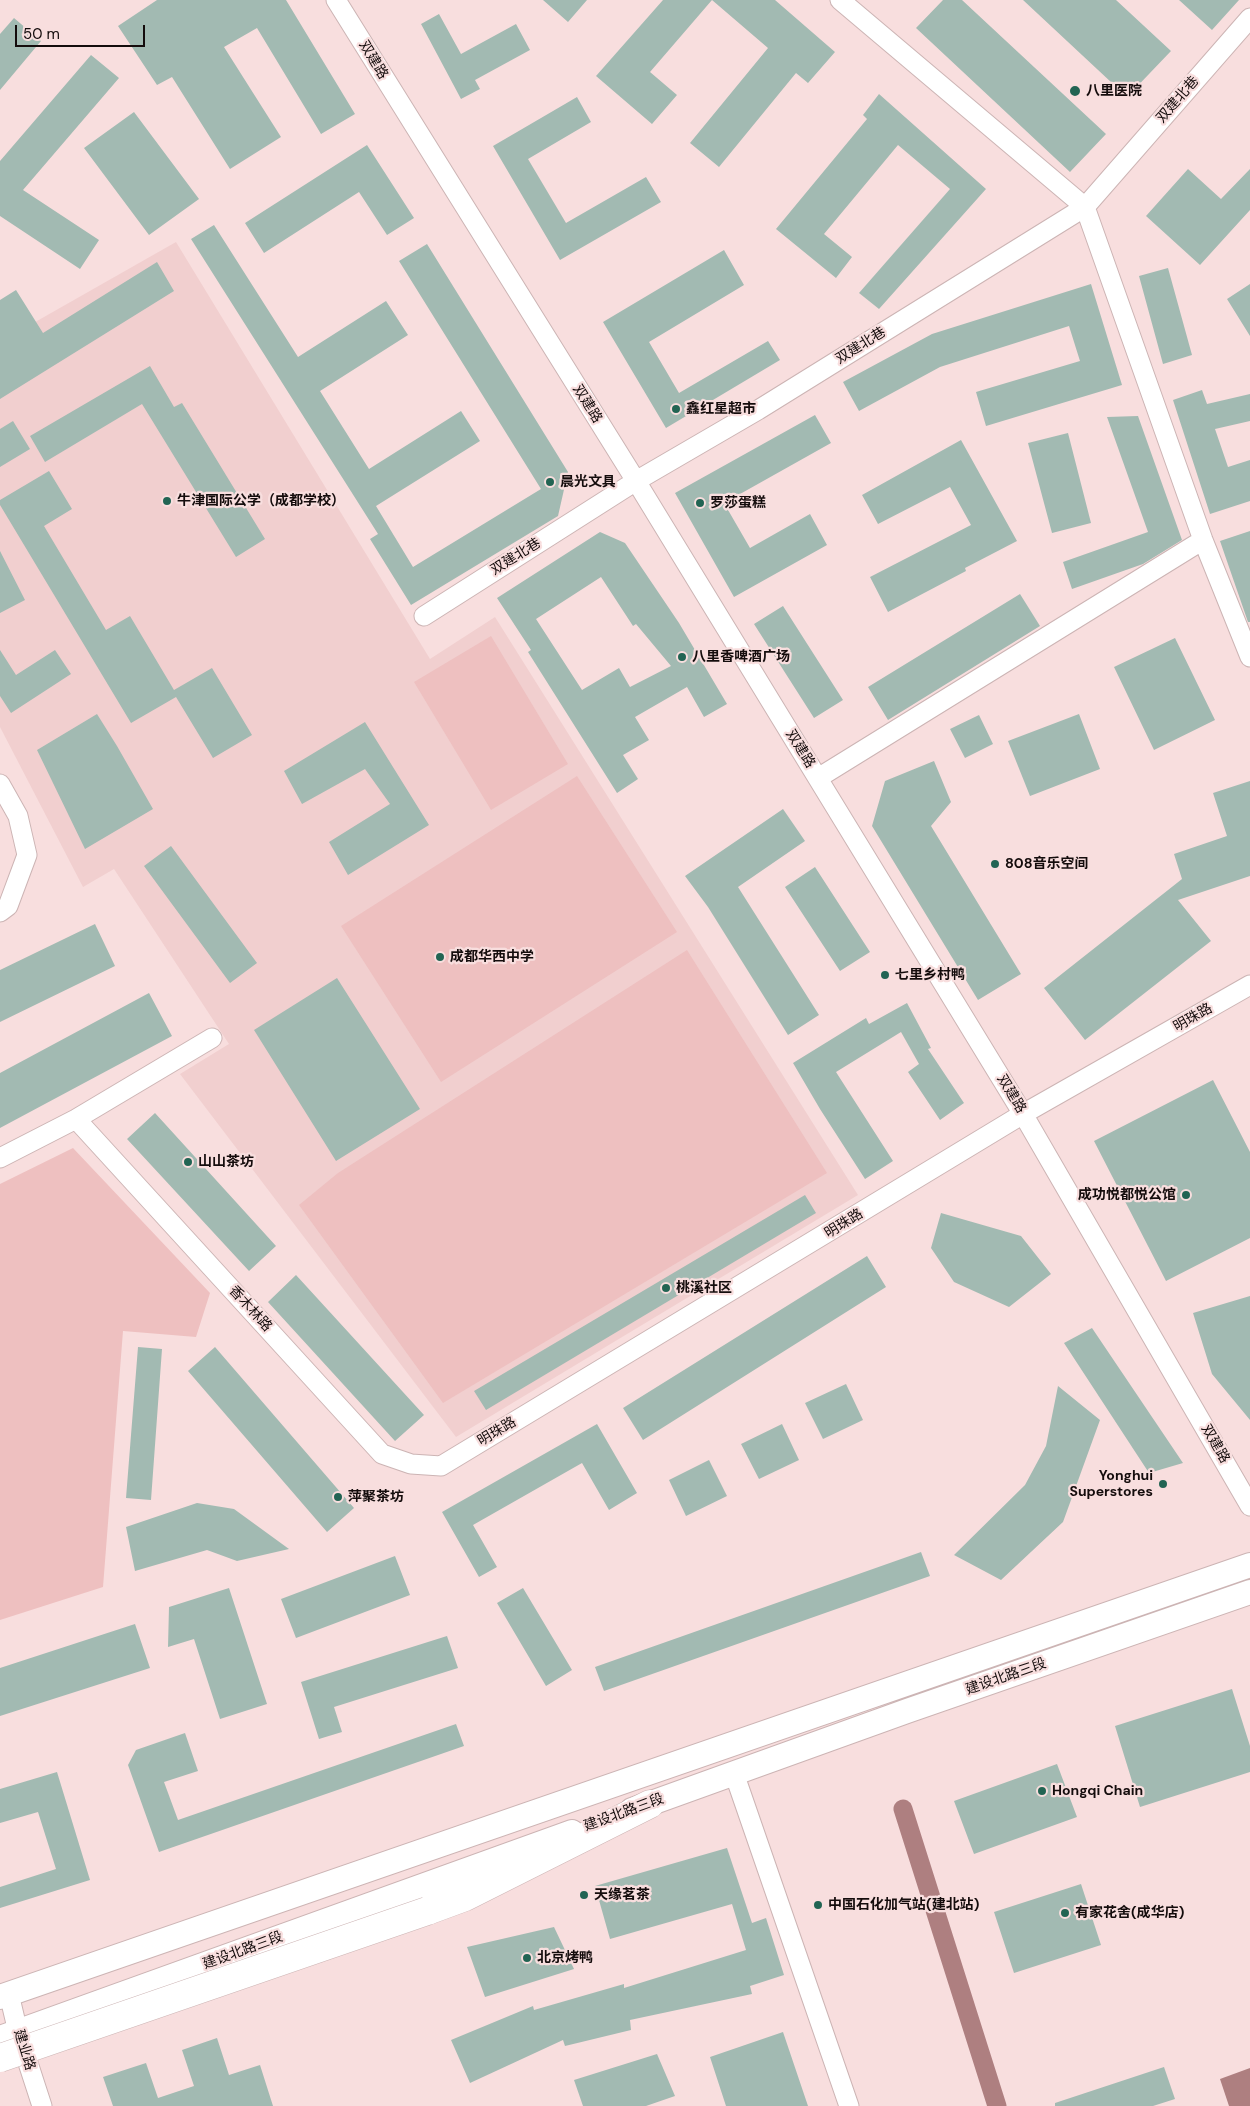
<!DOCTYPE html>
<meta charset="utf-8">
<style>
body{margin:0}
#map{position:relative;width:1250px;height:2106px;overflow:hidden;background:#f8dede;font-family:"DM Sans",sans-serif}
canvas{display:block}
.scale{position:absolute;left:15px;top:25px;width:130px;height:22px;box-sizing:border-box;border:2px solid #140c0c;border-top:0;padding-left:6px;font-size:15px;line-height:18px;white-space:nowrap;color:#140c0c;-webkit-text-stroke:4px #f8dede;paint-order:stroke}
</style>
<div id="map">
<canvas width="1250" height="2106"></canvas>
<div class="scale">50 m</div>
</div>
<script>
const g = document.querySelector('canvas').getContext('2d');
g.lineJoin = 'round';
function fill(path, color) {
  g.fillStyle = color;
  g.fill(path, 'evenodd');
}
function toPath(rows) {
  const path = new Path2D();
  for (const r of rows) {
    path.moveTo(r[0], r[1]);
    for (let i = 2; i < r.length; i += 2) path.lineTo(r[i], r[i + 1]);
  }
  return path;
}
function strokePath(path, color, width, dash) {
  g.strokeStyle = color;
  g.lineWidth = width;
  g.lineCap = dash ? 'butt' : 'round';
  g.setLineDash(dash || []);
  g.stroke(path);
}
function drawText(font, color, halo, rows, align = 'center') {
  g.font = font + ' "DM Sans","Noto Sans SC",sans-serif';
  g.lineWidth = 4.5;
  g.setLineDash([]);
  g.textBaseline = 'middle';
  g.strokeStyle = halo;
  g.fillStyle = color;
  for (const [text, x, y, turn = 0] of rows) {
    g.save();
    g.translate(x, y);
    g.rotate((+turn || 0) * Math.PI / 180);
    g.textAlign = isNaN(turn) ? turn : align;
    if (halo) g.strokeText(text, 0, 0);
    g.fillText(text, 0, 0);
    g.restore();
  }
}
fill(toPath([
 [176,242,430,659,495,617,858,1195,456,1437,180,1074,229,1044,114,869,83,887,0,727,0,342]
]), '#f1cfcf');
fill(toPath([
 [491,636,568,764,491,810,414,682],
 [577,776,677,932,441,1082,341,926],
 [687,950,827,1173,443,1403,299,1205,338,1173],
 [73,1148,210,1293,196,1337,123,1331,103,1587,0,1620,0,1184]
]), '#eec0c0');
fill(toPath([
 [1250,2068,1250,2106,1229,2106,1220,2079]
]), '#ae7f80');
strokePath(toPath([
 [903,1809,997,2106]
]), '#ae7f80', 19);
fill(toPath([
 [157,0,286,0,355,114,321,134,257,28,224,47,281,137,230,169,172,77,157,85,118,26],
 [543,0,587,0,568,22],
 [663,0,775,0,835,52,808,83,796,73,719,167,690,143,768,48,712,0,650,72,677,95,652,124,596,76],
 [943,0,962,0,1106,134,1070,172,916,28],
 [1023,0,1116,0,1171,51,1127,97],
 [1179,0,1239,0,1212,30],
 [439,14,461,54,516,24,530,50,475,80,480,89,461,99,421,24],
 [14,18,41,41,0,90,0,34],
 [91,55,119,78,23,190,99,240,80,269,0,216,0,161],
 [879,94,986,189,879,309,859,293,950,189,898,145,824,234,852,257,836,278,776,229,867,119,863,115],
 [577,97,591,122,528,159,566,223,646,177,661,202,560,260,493,146],
 [134,112,199,199,149,235,84,148],
 [367,145,414,218,387,235,359,192,264,253,245,223],
 [1188,169,1221,199,1250,169,1250,210,1200,265,1146,216],
 [214,225,298,357,386,301,408,335,320,391,369,469,461,411,480,441,376,506,413,567,541,489,399,261,427,244,568,472,558,516,411,605,370,539,378,534,191,239],
 [724,250,744,285,649,342,679,393,768,341,780,360,666,428,603,322],
 [157,262,174,291,0,399,0,300,16,290,43,333],
 [1168,268,1192,355,1163,364,1139,276],
 [1091,284,1122,385,986,426,976,392,1080,361,1069,326,940,367,859,411,843,382,932,334],
 [1250,284,1250,336,1227,299],
 [150,366,174,407,182,403,265,539,236,557,142,404,45,462,30,436],
 [1202,390,1207,404,1250,394,1250,421,1215,429,1228,467,1250,460,1250,501,1210,514,1173,400],
 [815,415,831,443,724,503,750,548,810,514,827,545,734,597,675,493],
 [1138,416,1182,540,1143,564,1072,589,1063,562,1148,532,1107,417],
 [13,421,30,449,0,467,0,429],
 [1068,433,1091,523,1052,533,1028,443],
 [961,440,1017,541,965,568,966,571,888,612,870,577,971,525,950,487,878,524,862,495],
 [49,471,72,509,44,526,106,630,130,616,174,690,212,668,252,735,213,758,176,697,131,723,0,505,0,500],
 [1250,531,1250,622,1248,622,1220,541],
 [600,532,625,543,679,623,727,704,704,717,687,687,635,717,649,740,623,755,638,779,617,793,528,652,531,650,497,598],
 [601,577,633,626,636,624,671,666,630,687,619,668,582,690,536,619],
 [0,551,25,600,0,613],
 [1020,594,1040,626,888,720,868,687],
 [783,606,843,700,814,718,754,624],
 [1175,638,1215,720,1154,750,1114,667],
 [0,650,16,675,55,650,71,674,11,713,0,696],
 [97,714,117,746,153,809,85,849,37,750],
 [1079,714,1100,769,1030,796,1008,741],
 [979,715,993,744,965,758,950,729],
 [365,722,429,825,348,875,329,842,390,804,365,769,302,804,284,771],
 [934,761,951,802,931,826,1021,974,978,1000,872,826,885,781],
 [1250,781,1250,876,1178,900,1211,941,1085,1040,1044,988,1182,879,1174,854,1227,836,1213,793],
 [783,809,805,841,738,887,819,1015,788,1035,708,907,685,876],
 [171,846,257,963,230,983,144,866],
 [815,867,870,952,840,971,785,887],
 [95,924,115,966,0,1022,0,970],
 [337,978,420,1109,336,1161,254,1030],
 [149,993,172,1036,0,1128,0,1073],
 [907,1003,931,1048,928,1049,964,1103,940,1120,908,1072,919,1064,901,1032,836,1072,893,1161,865,1179,820,1109,793,1063,866,1018,869,1024],
 [1213,1080,1250,1152,1250,1238,1166,1281,1094,1141],
 [155,1113,276,1246,249,1271,127,1139],
 [805,1195,816,1213,486,1410,474,1391],
 [941,1213,1021,1236,1051,1274,1009,1307,954,1282,931,1248],
 [867,1256,886,1287,643,1440,623,1408],
 [296,1275,424,1415,395,1441,268,1302],
 [1250,1296,1250,1420,1212,1374,1193,1313],
 [1092,1328,1183,1463,1149,1473,1064,1343],
 [138,1347,162,1349,151,1500,126,1498],
 [215,1347,354,1508,327,1532,188,1371],
 [846,1384,863,1420,823,1439,805,1403],
 [1058,1386,1100,1420,1063,1522,1001,1580,954,1555,1025,1485,1046,1446],
 [597,1424,637,1493,609,1510,582,1463,473,1525,497,1567,479,1577,442,1512],
 [782,1424,799,1460,759,1479,741,1444],
 [709,1460,727,1496,686,1516,669,1480],
 [197,1503,234,1509,289,1549,237,1561,207,1550,135,1571,126,1527],
 [921,1552,930,1576,604,1691,595,1667],
 [395,1556,410,1595,296,1638,281,1599],
 [229,1588,267,1704,220,1719,194,1639,168,1647,169,1607],
 [523,1588,572,1670,546,1686,497,1603],
 [135,1624,150,1668,0,1716,0,1668],
 [447,1636,458,1668,334,1707,342,1732,319,1739,301,1682],
 [1232,1689,1250,1746,1250,1772,1140,1807,1115,1726],
 [456,1724,464,1746,159,1852,128,1765,136,1750,185,1733,198,1771,164,1782,178,1820],
 [1057,1764,1077,1817,974,1854,954,1801],
 [57,1772,90,1880,0,1908,0,1887,56,1869,38,1812,0,1823,0,1789],
 [727,1848,752,1923,766,1918,784,1975,750,1986,752,1994,630,2020,631,2030,565,2046,563,2040,470,2083,451,2040,533,2006,534,2010,624,1984,624,1988,746,1950,732,1904,610,1939,595,1886],
 [1081,1884,1101,1945,1014,1973,994,1912],
 [554,1927,574,1969,485,1997,467,1947],
 [783,2032,808,2106,726,2106,710,2057],
 [217,2038,229,2075,260,2065,273,2106,113,2106,103,2077,146,2063,158,2098,194,2086,182,2050],
 [657,2054,675,2096,646,2106,583,2106,574,2080],
 [1164,2067,1175,2099,1153,2106,1055,2106,1055,2103]
]), '#a2bab2');
const minor = toPath([
 [336,0,636,481,1023,1114,1250,1506],
 [840,0,1085,207,1203,540,1250,657],
 [424,616,636,481,758,410,1085,207,1250,18],
 [818,778,1203,540],
 [0,784,18,816,27,855,8,906,0,912],
 [76,1119,382,1454,411,1464,441,1466,1023,1114,1250,985],
 [0,1158,76,1119,212,1038],
 [734,1773,849,2106],
 [9,1994,18,2032,42,2106]
]);
const major = toPath([
 [632,1810,907,1711,1250,1592],
 [0,1997,1250,1565],
 [0,2038,572,1832]
]);
const highway = toPath([
 [427,1911,465,1897,650,1804]
]);
strokePath(minor, '#ccb4b4', 21);
strokePath(major, '#ccb4b4', 26);
strokePath(highway, '#ccb4b4', 29);
strokePath(minor, '#fff', 19);
strokePath(major, '#fff', 24);
strokePath(highway, '#fff', 28);
const highwayBridge = toPath([
 [0,2058,427,1911]
]);
strokePath(highwayBridge, '#ccb4b4', 29, []);
strokePath(highwayBridge, '#fff', 28);
for (const [x, y, r, color] of [
 [1075,91,6,"#226453"],
 [676,409,5,"#226453"],
 [550,482,5,"#226453"],
 [167,501,5,"#226453"],
 [700,503,5,"#226453"],
 [682,657,5,"#226453"],
 [995,864,5,"#226453"],
 [440,957,5,"#226453"],
 [885,975,5,"#226453"],
 [188,1162,5,"#226453"],
 [1186,1195,5,"#226453"],
 [666,1288,5,"#226453"],
 [1163,1484,5,"#226453"],
 [338,1497,5,"#226453"],
 [1042,1791,5,"#226453"],
 [584,1895,5,"#226453"],
 [818,1905,5,"#226453"],
 [1065,1913,5,"#226453"],
 [527,1958,5,"#226453"]
]) {
  const dot = new Path2D();
  dot.arc(x, y, r, 0, 2 * Math.PI);
  g.fillStyle = color;
  g.fill(dot);
  strokePath(dot, '#f8dede', 2);
}
drawText('14px', '#140c0c', '#f8dede', [
 ["双建路",373,60,59],
 ["双建北巷",1178,100,-49],
 ["双建北巷",861,346,-32],
 ["双建路",587,404,58],
 ["双建北巷",516,557,-32],
 ["双建路",800,749,58],
 ["明珠路",1193,1018,-30],
 ["双建路",1011,1094,59],
 ["明珠路",844,1224,-32],
 ["香木林路",250,1309,48],
 ["明珠路",497,1432,-31],
 ["双建路",1215,1444,60],
 ["建设北路三段",1006,1677,-19],
 ["建设北路三段",624,1813,-20],
 ["建设北路三段",243,1951,-20],
 ["建业路",24,2050,73]
]);
drawText('bold 14px', '#140c0c', '#f8dede', [
 ["八里医院",1086,91],
 ["鑫红星超市",686,409],
 ["晨光文具",560,482],
 ["牛津国际公学（成都学校）",177,501],
 ["罗莎蛋糕",710,503],
 ["八里香啤酒广场",692,657],
 ["808音乐空间",1005,864],
 ["成都华西中学",450,957],
 ["七里乡村鸭",895,975],
 ["山山茶坊",198,1162],
 ["成功悦都悦公馆",1176,1195,"right"],
 ["桃溪社区",676,1288],
 ["Yonghui",1153,1476,"right"],
 ["Superstores",1153,1492,"right"],
 ["萍聚茶坊",348,1497],
 ["Hongqi Chain",1052,1791],
 ["天缘茗茶",594,1895],
 ["中国石化加气站(建北站)",828,1905],
 ["有家花舍(成华店)",1075,1913],
 ["北京烤鸭",537,1958]
], 'left');
</script>
